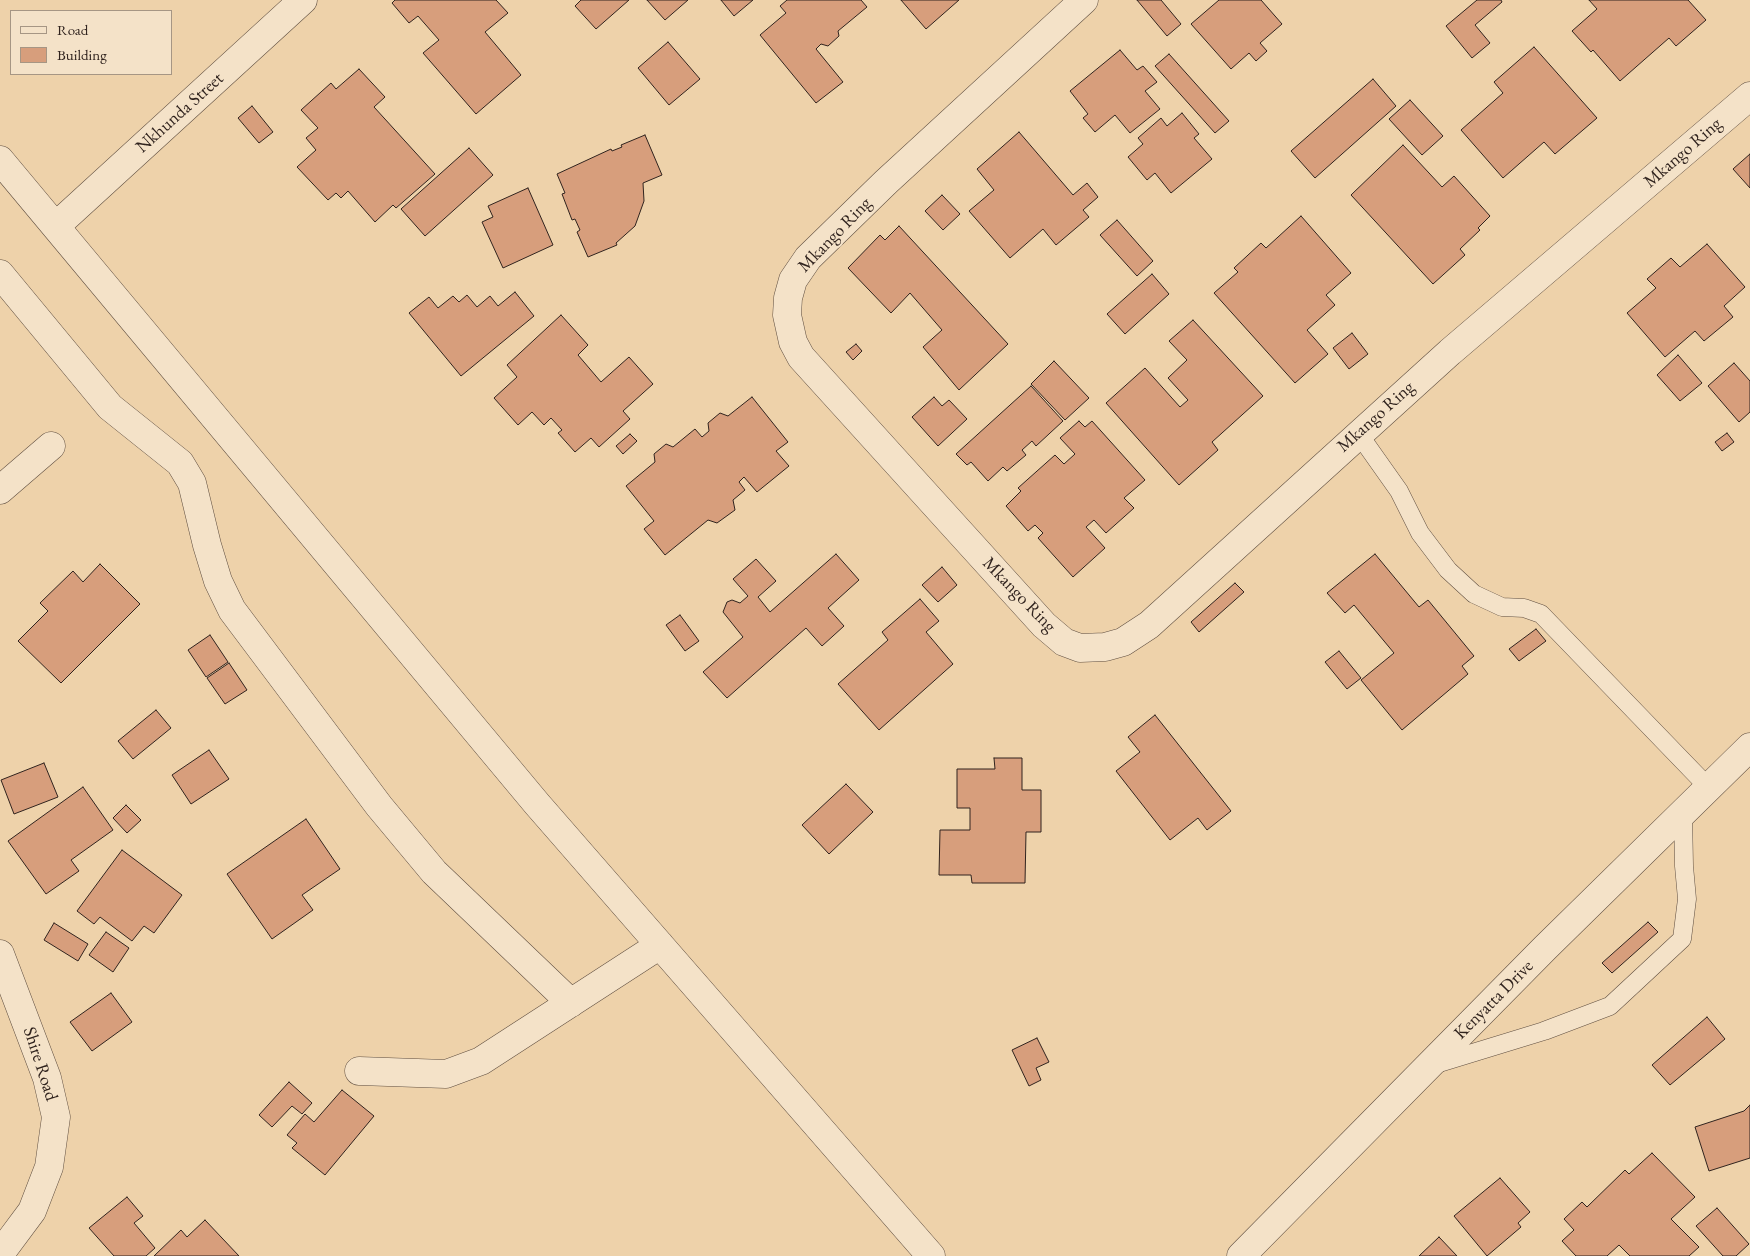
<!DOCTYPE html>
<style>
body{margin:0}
#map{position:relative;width:1750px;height:1256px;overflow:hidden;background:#eed2aa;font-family:"EB Garamond",serif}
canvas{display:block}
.legend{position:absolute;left:10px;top:10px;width:162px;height:65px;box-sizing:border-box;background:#f4e2c8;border:1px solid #a69684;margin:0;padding:6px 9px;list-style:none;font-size:15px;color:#30231e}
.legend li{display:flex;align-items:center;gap:10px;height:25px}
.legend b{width:25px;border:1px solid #a69684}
</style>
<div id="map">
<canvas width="1750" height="1256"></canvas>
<ul class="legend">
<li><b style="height:6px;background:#f4e2c8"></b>Road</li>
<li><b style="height:14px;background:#d79e7c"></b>Building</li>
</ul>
</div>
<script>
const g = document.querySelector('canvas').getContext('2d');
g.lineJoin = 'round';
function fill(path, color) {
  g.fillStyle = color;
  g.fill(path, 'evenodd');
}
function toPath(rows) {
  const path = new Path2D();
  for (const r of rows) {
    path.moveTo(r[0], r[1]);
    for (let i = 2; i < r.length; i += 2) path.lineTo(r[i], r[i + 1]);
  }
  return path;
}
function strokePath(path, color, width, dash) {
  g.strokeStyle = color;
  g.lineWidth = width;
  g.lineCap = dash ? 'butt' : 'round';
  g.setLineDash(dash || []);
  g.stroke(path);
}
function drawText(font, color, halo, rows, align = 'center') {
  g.font = font + ' "EB Garamond",serif';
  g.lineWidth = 4;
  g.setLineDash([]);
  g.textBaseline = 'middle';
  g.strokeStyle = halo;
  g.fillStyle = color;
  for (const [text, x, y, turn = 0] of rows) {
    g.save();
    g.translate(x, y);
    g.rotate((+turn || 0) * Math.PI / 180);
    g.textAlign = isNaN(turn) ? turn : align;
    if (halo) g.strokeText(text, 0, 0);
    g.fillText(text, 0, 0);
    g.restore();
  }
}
const building = toPath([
 [395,0,496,0,508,13,485,32,521,75,476,114,423,53,439,40,418,16,409,23,392,3,395,0],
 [581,0,629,0,596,29,575,6,581,0],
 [647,0,688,0,665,20,647,0],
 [721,0,753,0,734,16,721,0],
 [787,0,861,0,867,7,838,31,839,36,828,46,821,44,816,49,843,82,816,103,760,35,786,13,780,6,787,0],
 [901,0,959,0,926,29,901,0],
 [1137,0,1161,0,1181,24,1167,36,1137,0],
 [1219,0,1261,0,1282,24,1260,43,1267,51,1256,61,1249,53,1231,69,1191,24,1219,0],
 [1477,0,1501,0,1502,2,1475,25,1490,43,1472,58,1446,26,1477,0],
 [1589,0,1688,0,1706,20,1676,46,1669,38,1620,81,1593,50,1591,52,1572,31,1597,9,1589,0],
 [668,42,700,79,669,105,638,68,668,42],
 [1534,47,1597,118,1555,154,1544,142,1503,178,1461,130,1503,93,1494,82,1534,47],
 [1120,50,1137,70,1143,66,1157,82,1145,91,1160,109,1130,133,1115,115,1095,132,1083,118,1088,114,1070,91,1120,50],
 [1169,54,1229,121,1215,133,1155,66,1169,54],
 [359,69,385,97,374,107,435,174,396,208,393,205,375,222,348,191,341,198,336,193,328,200,297,167,316,150,306,138,318,128,301,110,331,83,336,89,359,69],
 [1373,79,1396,106,1315,178,1291,151,1373,79],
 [1410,100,1443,136,1422,155,1389,119,1410,100],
 [252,106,273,132,259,143,238,118,252,106],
 [1182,113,1199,134,1194,138,1212,159,1171,193,1155,173,1147,180,1128,157,1143,144,1138,138,1161,118,1167,126,1182,113],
 [1019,132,1073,195,1087,183,1098,197,1083,210,1089,217,1056,245,1043,229,1010,258,969,211,994,190,977,169,1019,132],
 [645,135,662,175,643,183,644,201,635,226,616,243,617,245,588,257,577,232,580,230,575,219,572,220,562,194,565,193,557,174,611,149,612,151,622,147,621,145,645,135],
 [1403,145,1442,187,1454,176,1490,216,1478,228,1480,230,1460,249,1465,255,1433,284,1351,195,1403,145],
 [469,148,493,175,425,236,401,209,469,148],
 [1750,154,1750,188,1733,169,1750,154],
 [528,188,553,245,503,268,482,222,493,217,488,206,528,188],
 [942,195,960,214,943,230,925,211,942,195],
 [1301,216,1351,273,1326,295,1335,305,1307,330,1328,354,1295,383,1214,293,1238,272,1234,268,1261,243,1266,248,1301,216],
 [1117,220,1153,261,1137,276,1100,235,1117,220],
 [899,226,1008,344,959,390,923,347,942,330,910,293,891,313,848,268,880,235,885,240,899,226],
 [1707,244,1745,287,1724,306,1733,317,1704,341,1695,331,1665,357,1627,313,1656,288,1647,279,1671,258,1680,267,1707,244],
 [1152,274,1169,294,1125,334,1107,314,1152,274],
 [515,292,534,316,461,376,409,313,429,297,438,308,453,296,459,302,467,295,477,307,490,296,498,306,515,292],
 [561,315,588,345,578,355,601,382,629,357,653,384,623,411,630,419,599,447,591,438,575,452,558,433,562,430,551,418,544,425,532,412,518,425,494,398,517,377,507,365,561,315],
 [1193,320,1263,396,1212,442,1218,450,1179,485,1106,403,1145,368,1180,407,1188,400,1168,378,1187,360,1169,341,1193,320],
 [1352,333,1368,354,1349,369,1333,348,1352,333],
 [856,344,862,351,853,360,846,352,856,344],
 [1678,355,1702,383,1680,401,1657,375,1678,355],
 [1054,361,1089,398,1065,420,1031,384,1054,361],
 [1734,363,1750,381,1750,412,1739,422,1708,386,1734,363],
 [1031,386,1063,421,1036,446,1032,441,1022,450,1026,455,1007,471,1003,467,988,481,971,462,967,465,956,454,1031,386],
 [752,397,788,442,776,451,789,466,757,492,744,477,739,482,745,490,733,500,735,510,717,523,708,520,665,555,644,529,654,521,626,486,655,462,654,454,666,444,673,447,695,429,702,437,709,431,708,423,720,413,728,416,752,397],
 [934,397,942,406,949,400,967,419,938,446,912,417,934,397],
 [1079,421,1085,427,1092,421,1145,480,1124,498,1134,508,1106,533,1094,520,1086,527,1105,548,1073,577,1038,538,1043,533,1035,525,1028,531,1006,506,1021,491,1018,488,1055,455,1064,464,1075,454,1060,438,1079,421],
 [1727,433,1734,442,1722,451,1715,442,1727,433],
 [630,434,637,441,623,454,616,446,630,434],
 [836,554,859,580,828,608,844,626,822,646,806,628,727,698,703,672,743,637,723,612,727,602,732,600,740,603,748,596,733,579,756,559,776,581,758,597,770,612,836,554],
 [1375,554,1419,607,1428,600,1474,656,1462,666,1468,674,1402,730,1361,680,1394,653,1354,605,1345,613,1327,593,1375,554],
 [100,564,140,604,61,683,18,641,48,611,40,603,73,571,83,582,100,564],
 [942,567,957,585,938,602,922,585,942,567],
 [1235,583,1244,592,1199,632,1191,622,1235,583],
 [920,599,939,621,926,632,953,664,879,730,838,684,888,640,882,632,920,599],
 [680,615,699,641,685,651,666,625,680,615],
 [1536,629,1546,641,1519,661,1509,649,1536,629],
 [210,635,228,662,206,677,188,650,210,635],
 [1339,651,1361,678,1347,689,1325,662,1339,651],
 [229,663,247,690,225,704,207,678,229,663],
 [156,710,171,728,133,759,118,741,156,710],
 [1155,715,1231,811,1207,830,1198,818,1170,840,1116,771,1140,752,1128,737,1155,715],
 [209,750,229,779,191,804,172,775,209,750],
 [994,758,1022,758,1022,790,1041,790,1041,832,1026,832,1025,883,972,883,971,875,939,875,940,830,970,830,970,808,957,808,957,769,995,769,994,758],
 [44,763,58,797,14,814,1,780,44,763],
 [846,784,873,812,829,854,802,825,846,784],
 [83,787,113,830,71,860,79,871,46,894,8,841,83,787],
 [126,805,141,820,127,833,113,818,126,805],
 [306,819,340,869,302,895,313,910,272,939,227,874,306,819],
 [122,850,182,895,154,933,144,926,132,941,100,917,94,924,77,911,122,850],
 [1648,922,1658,932,1612,973,1602,963,1648,922],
 [54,923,88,944,78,961,44,940,54,923],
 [106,932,129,948,113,972,89,955,106,932],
 [111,993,132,1022,92,1051,70,1022,111,993],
 [1707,1017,1725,1039,1670,1085,1652,1065,1707,1017],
 [1037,1038,1049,1062,1036,1068,1041,1080,1029,1086,1012,1050,1037,1038],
 [289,1082,312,1103,302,1114,292,1106,272,1127,259,1115,289,1082],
 [342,1090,374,1116,325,1175,292,1148,297,1143,287,1135,305,1114,314,1122,342,1090],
 [1750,1105,1750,1158,1709,1171,1695,1127,1744,1111,1750,1105],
 [1652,1153,1695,1197,1671,1219,1699,1247,1689,1256,1630,1256,1619,1245,1607,1256,1576,1256,1562,1241,1574,1230,1564,1219,1582,1202,1587,1207,1625,1170,1629,1174,1652,1153],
 [1500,1178,1530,1212,1518,1223,1521,1227,1487,1256,1454,1216,1500,1178],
 [127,1197,143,1216,134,1223,155,1248,146,1256,114,1256,89,1228,127,1197],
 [1717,1208,1749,1244,1736,1256,1723,1256,1696,1226,1717,1208],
 [205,1220,239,1256,154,1256,181,1230,187,1237,205,1220],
 [1439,1237,1457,1256,1419,1256,1439,1237]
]);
fill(building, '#d79e7c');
strokePath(building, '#30231e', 1);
const service = toPath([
 [1358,433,1399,491,1420,533,1448,570,1474,594,1502,607,1524,608,1541,614,1709,788],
 [1433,1065,1544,1031,1610,1006,1682,939,1687,899,1684,866,1683,813]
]);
const minor = toPath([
 [1084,0,886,182,808,258,793,280,788,298,787,315,793,342,801,357,1044,625,1064,642,1080,648,1105,647,1123,642,1149,625,1450,352,1750,96],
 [0,160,537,804,931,1256],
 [56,226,303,0],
 [0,274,110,407,180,463,192,483,207,545,218,581,232,610,379,806,434,872,571,1003],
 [0,490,51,446],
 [0,954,47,1078,56,1117,49,1167,32,1211,0,1254],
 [359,1071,446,1074,481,1061,660,945],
 [1241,1256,1545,948,1750,747]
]);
strokePath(service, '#604f41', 19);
strokePath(minor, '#604f41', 29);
strokePath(service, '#f4e2c8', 18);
strokePath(minor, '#f4e2c8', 28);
drawText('18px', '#30231e', '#f4e2c8', [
 ["Nkhunda Street",180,113,-42],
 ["Mkango Ring",1683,153,-41],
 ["Mkango Ring",835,235,-46],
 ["Mkango Ring",1376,417,-42],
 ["Mkango Ring",1019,595,46],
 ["Kenyatta Drive",1494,1000,-45],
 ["Shire Road",40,1064,72]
]);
</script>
